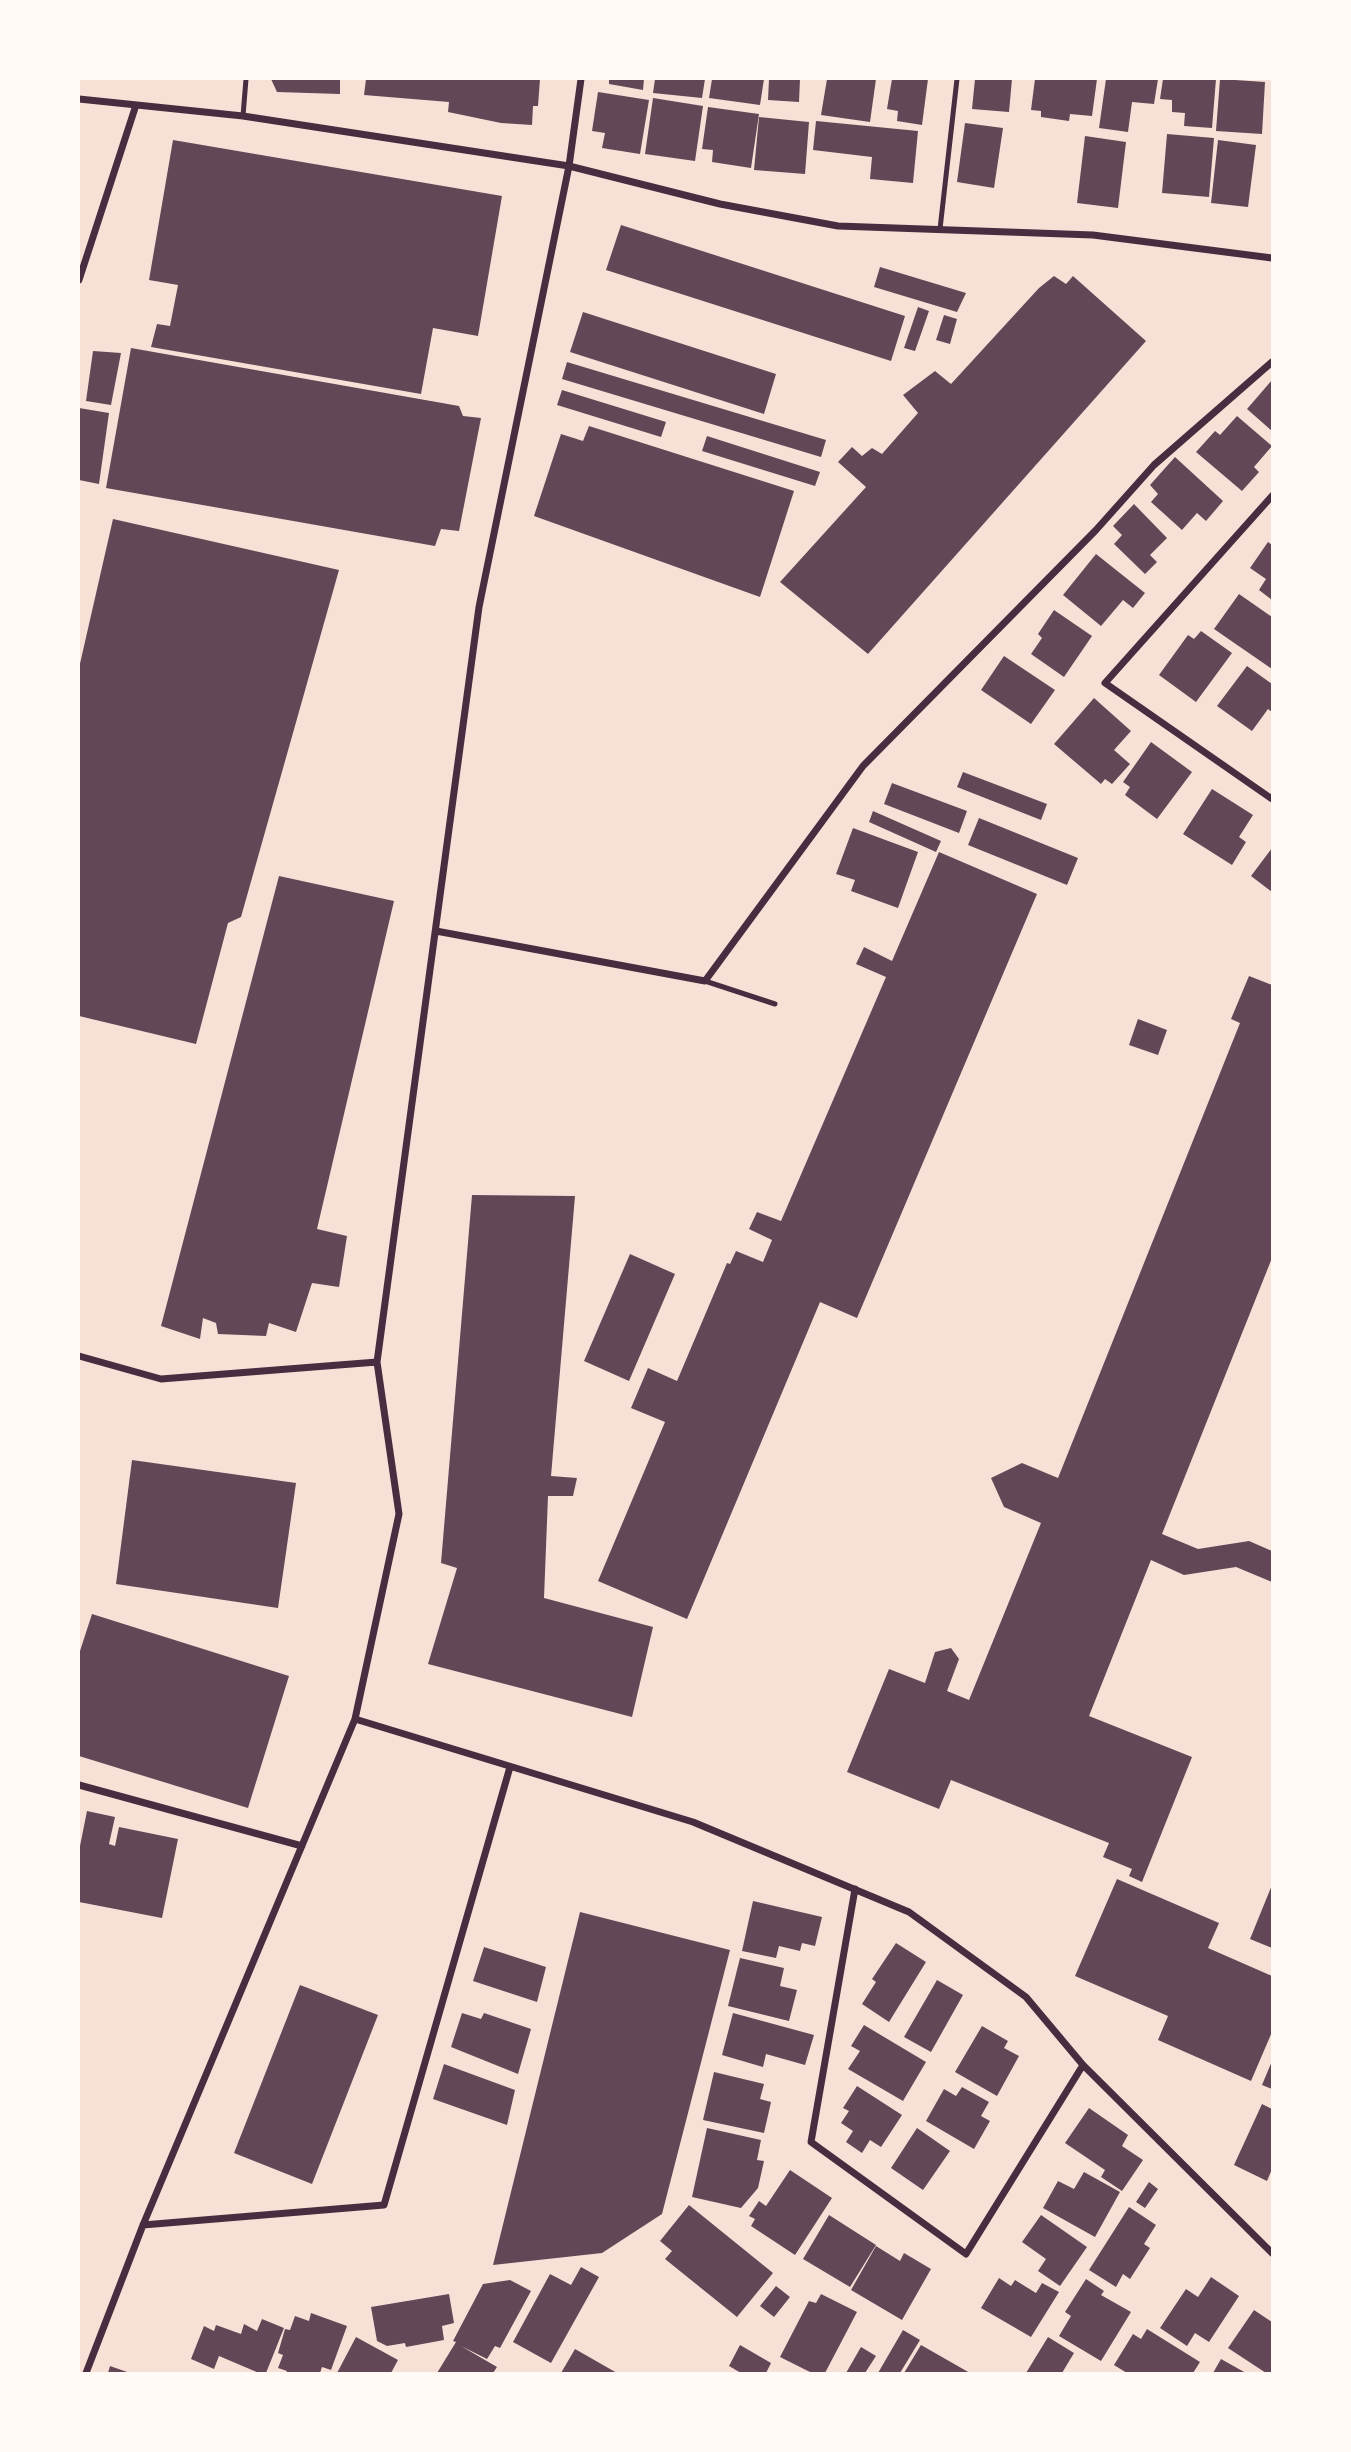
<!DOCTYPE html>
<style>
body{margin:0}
#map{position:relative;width:1351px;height:2452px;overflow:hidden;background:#f7e1d7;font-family:"Varela Round",sans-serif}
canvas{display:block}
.frame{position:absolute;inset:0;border:80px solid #fffaf5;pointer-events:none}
</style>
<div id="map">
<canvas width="1351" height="2452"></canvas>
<div class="frame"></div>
</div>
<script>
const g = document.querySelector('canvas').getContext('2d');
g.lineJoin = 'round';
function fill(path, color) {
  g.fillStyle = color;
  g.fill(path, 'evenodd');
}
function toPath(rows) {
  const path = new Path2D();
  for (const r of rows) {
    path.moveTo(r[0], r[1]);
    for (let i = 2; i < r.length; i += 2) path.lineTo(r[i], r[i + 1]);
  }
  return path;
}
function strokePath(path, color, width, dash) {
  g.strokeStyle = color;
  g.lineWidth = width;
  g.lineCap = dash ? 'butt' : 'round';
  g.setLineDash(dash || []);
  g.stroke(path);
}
fill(toPath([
 [271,79,340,79,340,94,277,92],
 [366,79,540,79,538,106,533,106,532,125,501,123,448,112,449,102,364,95],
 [609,79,644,79,643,90,609,84],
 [655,79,705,79,702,98,653,93],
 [712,79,764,79,760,105,709,98],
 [769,79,800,79,799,102,768,100],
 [827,79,876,79,870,122,821,115],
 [892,79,928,79,922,125,897,121,898,111,887,109],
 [975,79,1012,79,1009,112,972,109],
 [1035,79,1097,79,1092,116,1070,114,1069,121,1041,117,1041,111,1031,110],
 [1106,79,1158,79,1154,104,1132,102,1128,132,1099,128],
 [1163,79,1216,79,1212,128,1184,126,1185,113,1172,112,1172,100,1160,99],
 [1220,79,1265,82,1262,134,1216,131],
 [598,92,649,100,640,154,602,148,605,133,592,131],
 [653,98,703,106,695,161,645,154],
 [708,107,759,114,751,168,712,162,713,150,702,149],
 [759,117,809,122,805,174,754,170],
 [816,121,918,131,913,183,870,179,872,157,813,150],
 [965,123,1003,128,994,188,957,182],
 [1167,134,1214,138,1209,197,1162,193],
 [1085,136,1126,142,1118,208,1077,203],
 [173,140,502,196,478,336,433,328,421,394,151,347,157,324,170,326,178,285,149,280],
 [1218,140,1256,145,1248,207,1211,203],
 [621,225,905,316,891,361,606,270],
 [880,267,966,293,957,312,874,287],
 [1054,276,1066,284,1073,276,1146,341,868,654,780,582,866,487,838,462,852,447,862,456,872,448,882,454,918,413,903,395,935,371,951,384,1039,288],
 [918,307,929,311,915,351,904,348],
 [583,312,776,374,764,414,570,352],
 [944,315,957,319,950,344,936,340],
 [131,348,459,406,463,416,481,418,459,531,441,529,435,546,106,488],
 [93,351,121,353,111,405,86,401],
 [567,362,826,440,821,457,562,379],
 [1272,380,1272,431,1247,409],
 [562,390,666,422,661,437,557,405],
 [79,408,109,413,99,484,79,480],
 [1237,416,1272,446,1254,467,1259,472,1242,491,1196,452,1215,431,1220,435],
 [589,426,794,491,760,597,534,516,561,434,583,441],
 [707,436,820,472,815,486,702,451],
 [1175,457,1223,501,1206,521,1197,513,1182,530,1151,502,1158,494,1150,485],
 [1134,504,1167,538,1150,555,1157,562,1145,574,1114,544,1122,535,1113,526],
 [113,519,339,570,241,917,228,923,196,1044,79,1016,79,668],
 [1268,542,1272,545,1272,600,1259,590,1266,579,1250,568],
 [1096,554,1145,593,1133,608,1123,600,1101,626,1063,595],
 [1239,594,1272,617,1272,669,1214,629],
 [1054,610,1092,636,1064,677,1031,654,1042,638,1038,634],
 [1201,631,1232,653,1196,702,1159,675,1188,635,1194,639],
 [1004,656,1055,690,1031,724,981,690],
 [1247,666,1272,684,1272,712,1268,709,1252,731,1217,706],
 [1094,698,1131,731,1114,750,1130,764,1112,784,1105,779,1101,784,1054,744],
 [1151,742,1192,772,1157,819,1125,795,1130,787,1123,782],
 [963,772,1047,804,1041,820,957,787],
 [892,783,967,811,959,833,884,804],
 [1212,789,1253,815,1239,837,1246,842,1232,865,1183,834],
 [873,811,941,841,936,852,869,822],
 [979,818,1078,858,1067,885,968,845],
 [853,828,918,852,898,908,851,891,855,880,836,874],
 [1272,848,1272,892,1251,876],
 [939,852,1037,894,857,1318,820,1302,687,1619,598,1581,665,1422,631,1408,648,1368,677,1381,727,1263,730,1264,736,1251,763,1262,772,1240,749,1229,757,1212,781,1221,886,977,856,964,864,947,892,961],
 [279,876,394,901,317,1229,347,1236,339,1287,312,1283,296,1332,269,1323,266,1336,218,1334,216,1323,203,1318,200,1339,161,1326],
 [1249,976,1272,985,1272,1258,1162,1534,1198,1549,1249,1541,1272,1551,1272,1582,1236,1567,1184,1575,1151,1560,1089,1716,1192,1757,1142,1882,1129,1876,1132,1869,1103,1857,1109,1843,951,1780,939,1809,847,1772,889,1669,925,1683,935,1652,951,1648,959,1659,947,1691,969,1700,1041,1523,1004,1507,991,1478,1022,1463,1058,1478,1240,1023,1231,1019],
 [1138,1019,1167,1030,1158,1055,1129,1045],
 [472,1195,575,1196,551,1476,577,1478,573,1496,548,1496,544,1598,653,1627,632,1717,428,1664,457,1568,441,1563],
 [630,1254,675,1274,629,1381,584,1361],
 [132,1460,296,1483,278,1608,116,1584],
 [92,1614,289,1676,248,1808,79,1756,79,1654],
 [87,1811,115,1817,109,1844,115,1846,119,1827,178,1839,162,1918,79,1902,79,1851],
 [1117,1879,1219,1923,1208,1948,1272,1976,1272,2032,1251,2081,1158,2040,1168,2016,1075,1976],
 [1272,1885,1272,1948,1250,1939],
 [753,1901,822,1917,815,1946,802,1943,800,1951,779,1946,776,1958,742,1951],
 [580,1912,730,1950,662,2214,602,2253,493,2265],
 [896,1943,926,1962,889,2022,862,2004,876,1982,872,1979],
 [484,1947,546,1967,537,2002,473,1981],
 [740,1958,784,1968,780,1986,797,1990,789,2021,728,2006],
 [937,1980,963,1995,931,2052,904,2037],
 [300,1985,378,2015,312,2184,234,2153],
 [462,2013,481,2019,484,2013,531,2029,518,2074,451,2047],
 [733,2013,814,2035,805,2065,766,2054,763,2067,722,2055],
 [864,2025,926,2062,903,2101,848,2069,860,2051,851,2046],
 [982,2026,1008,2041,1004,2048,1019,2056,997,2096,955,2072],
 [1272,2061,1272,2089,1262,2085],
 [444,2064,515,2090,507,2125,433,2099],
 [714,2072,764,2084,760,2099,771,2102,764,2133,703,2120],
 [857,2086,902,2115,881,2147,870,2140,862,2153,846,2142,853,2131,841,2123,849,2111,843,2108],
 [962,2087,989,2102,981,2116,990,2121,974,2149,926,2121,944,2089,956,2096],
 [1262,2104,1272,2109,1272,2169,1267,2181,1234,2165],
 [1089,2108,1128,2135,1122,2146,1143,2160,1122,2191,1101,2177,1105,2170,1065,2143],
 [707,2128,761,2140,757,2160,764,2161,758,2188,741,2208,692,2197],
 [917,2128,950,2151,923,2190,891,2168],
 [790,2170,832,2198,795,2255,751,2226,755,2219,749,2216,759,2201,766,2206],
 [1084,2172,1120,2192,1095,2237,1043,2208,1058,2181,1074,2189],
 [1149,2182,1158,2189,1145,2208,1136,2202],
 [689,2205,773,2273,737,2317,665,2259,672,2251,660,2241],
 [1129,2207,1156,2225,1144,2244,1150,2248,1130,2279,1123,2274,1116,2287,1089,2270],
 [829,2215,876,2245,850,2287,803,2259],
 [1041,2215,1087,2247,1060,2286,1038,2271,1046,2259,1022,2242],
 [876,2246,900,2261,904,2253,931,2269,902,2320,851,2290],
 [581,2267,599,2277,551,2363,513,2342,550,2274,571,2285],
 [1211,2277,1239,2296,1209,2342,1195,2333,1187,2346,1160,2328,1186,2289,1198,2297],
 [999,2278,1011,2286,1015,2280,1036,2293,1042,2283,1059,2292,1031,2337,981,2308],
 [1086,2279,1104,2291,1101,2295,1131,2312,1101,2361,1059,2336,1071,2316,1065,2312],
 [510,2280,531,2291,500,2348,495,2346,487,2359,461,2346,497,2367,493,2373,437,2373,456,2342,453,2341,483,2284],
 [776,2286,790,2297,774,2317,760,2306],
 [449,2294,454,2323,442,2326,444,2340,406,2347,405,2343,387,2346,377,2341,371,2307],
 [821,2294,857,2312,825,2373,812,2373,780,2357,809,2301,816,2303],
 [1254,2310,1272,2322,1272,2373,1266,2373,1228,2348],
 [311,2313,347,2326,331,2370,322,2367,320,2373,286,2373,287,2371,278,2368,283,2355,278,2353,285,2329,290,2330,295,2316,309,2321],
 [262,2319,284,2328,266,2373,259,2373,219,2356,214,2369,191,2359,204,2326,214,2331,216,2325,241,2334,244,2324,257,2331],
 [1147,2329,1200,2362,1193,2373,1127,2373,1114,2365,1133,2334,1141,2339],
 [903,2330,920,2340,900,2373,878,2373],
 [356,2337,398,2360,391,2373,337,2373],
 [1048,2337,1074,2353,1062,2373,1026,2373],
 [740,2345,771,2363,766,2373,741,2373,729,2366],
 [921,2345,970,2373,904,2373],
 [861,2347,876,2356,865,2373,846,2373],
 [575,2349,617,2373,561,2373],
 [1221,2359,1246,2373,1213,2373],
 [110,2366,130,2373,108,2373]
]), '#644757');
strokePath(toPath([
 [243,116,246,79],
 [940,229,957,79],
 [705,981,775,1004]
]), '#4a2c40', 5);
strokePath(toPath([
 [79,99,243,116,569,166,720,204,838,226,1093,235,1272,258],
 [79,280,136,105],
 [1272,496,1105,683,1272,799],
 [436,931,705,981,863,766,1096,530,1154,465,1272,362],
 [79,1356,161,1379,377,1362],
 [355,1719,693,1822,909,1912,1026,1997,1083,2065,1272,2253],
 [79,1785,302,1846],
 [855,1889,811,2142,966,2254,1083,2065],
 [143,2225,384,2205,510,1767],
 [86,2373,143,2225,355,1719,399,1514,377,1362,479,607,569,166,581,79]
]), '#4a2c40', 7);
</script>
